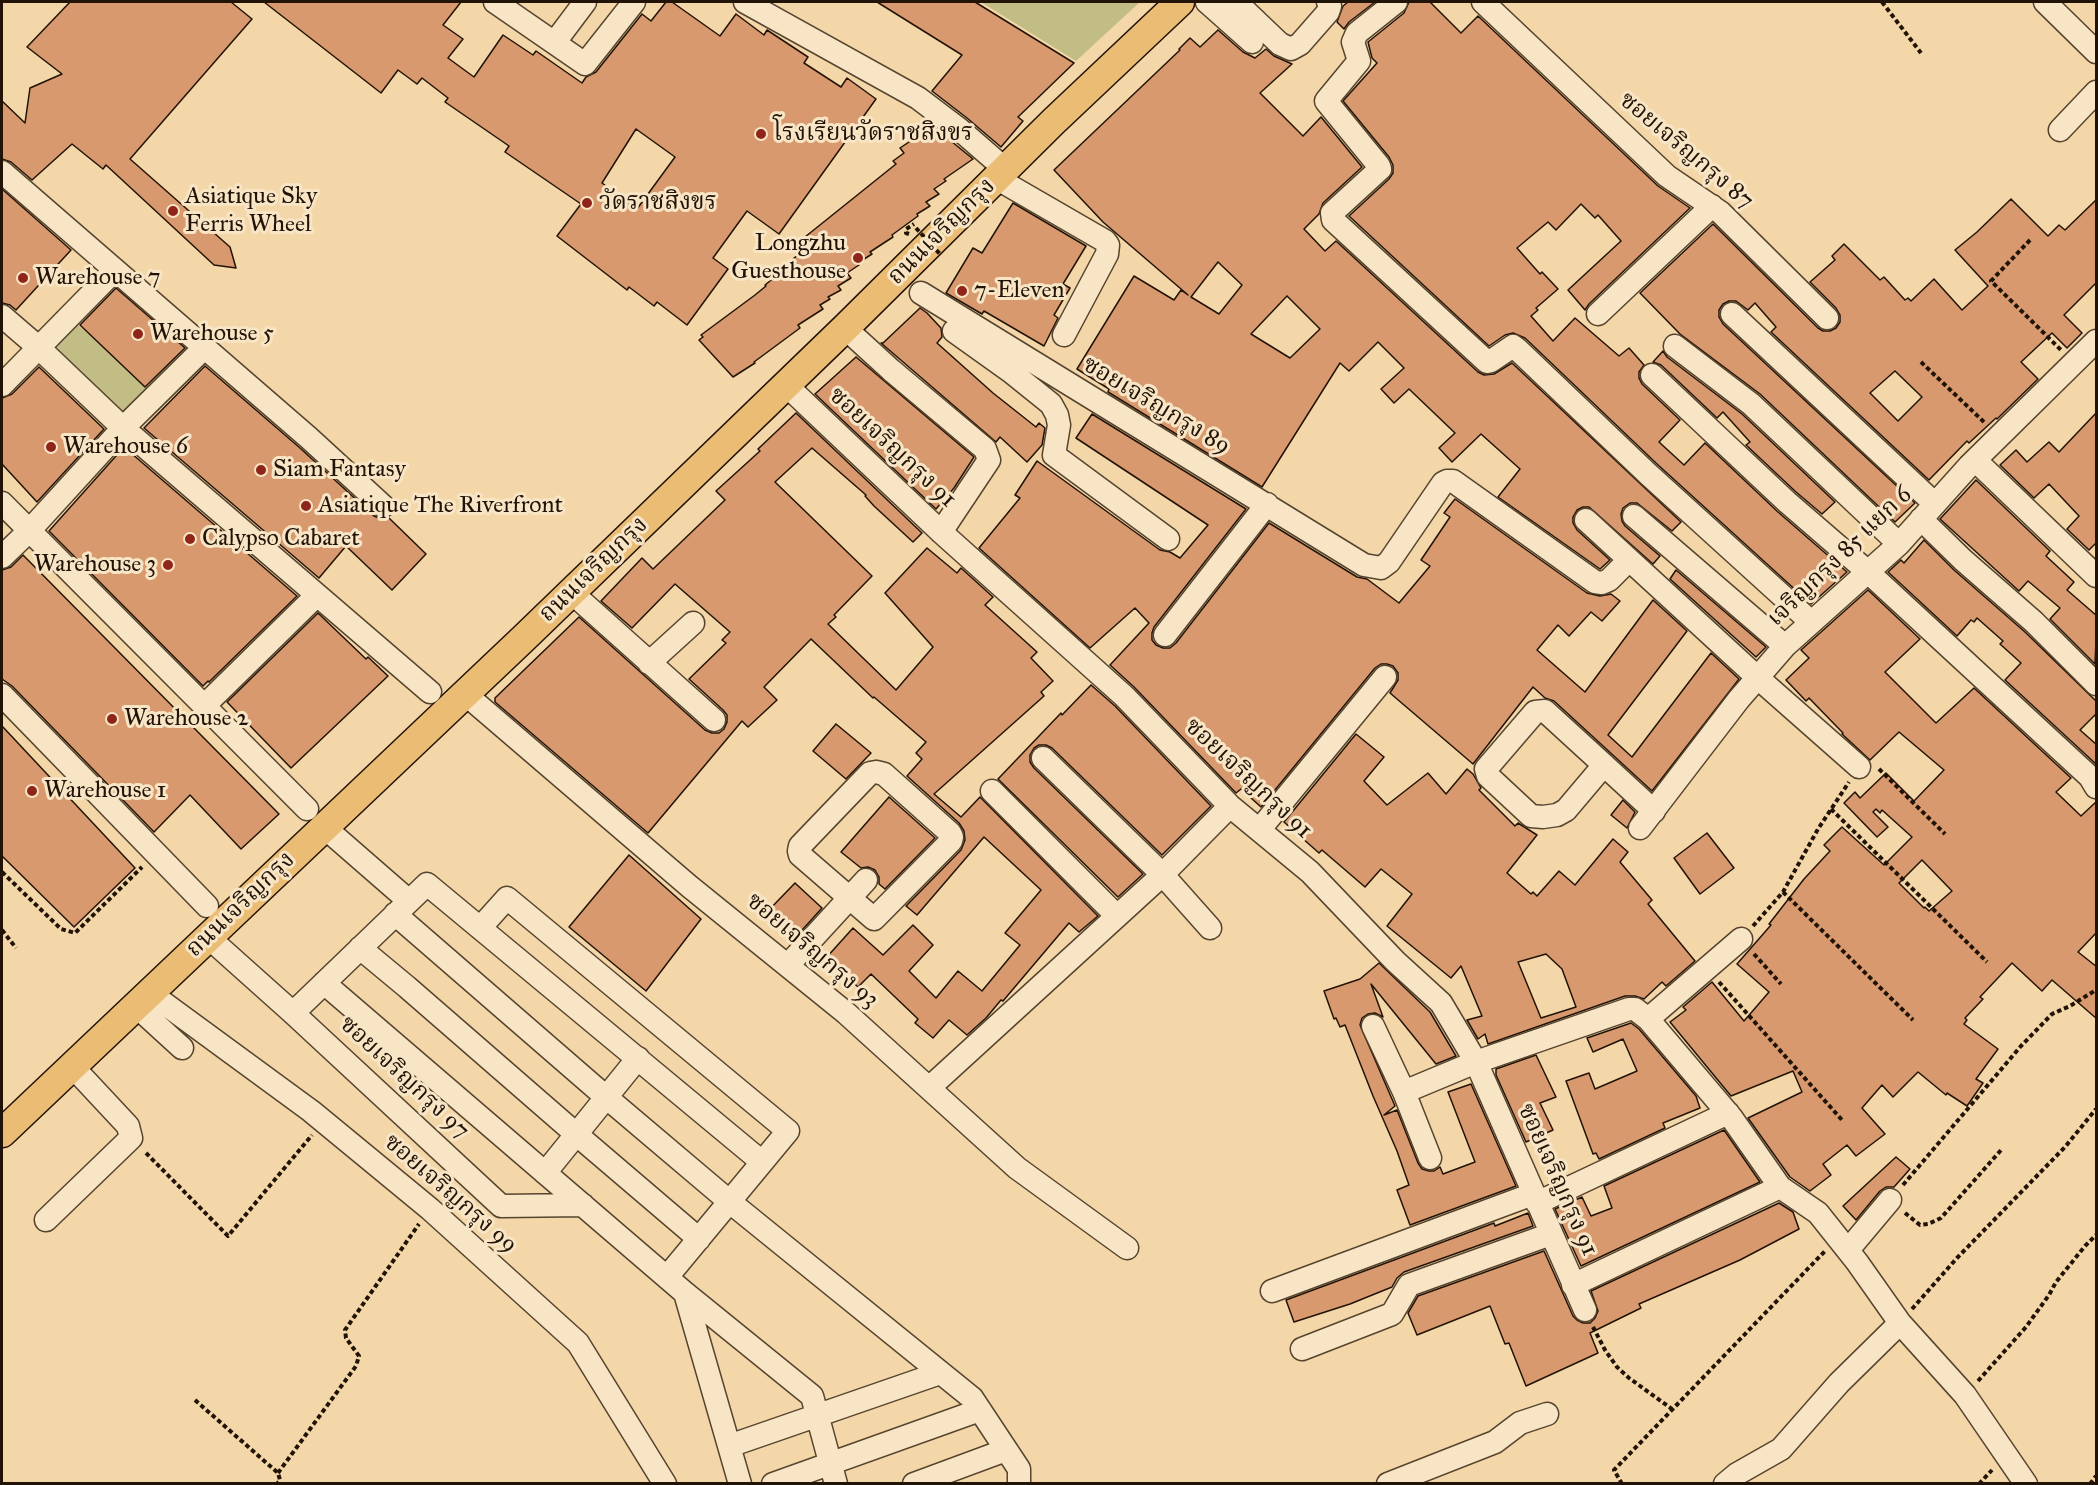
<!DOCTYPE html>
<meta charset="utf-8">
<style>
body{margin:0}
#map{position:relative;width:2098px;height:1485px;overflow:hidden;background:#f4d7a8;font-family:"IM FELL Great Primer",serif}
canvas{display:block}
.frame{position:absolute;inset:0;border:3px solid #221307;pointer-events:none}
</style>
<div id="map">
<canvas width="2098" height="1485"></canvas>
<div class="frame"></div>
</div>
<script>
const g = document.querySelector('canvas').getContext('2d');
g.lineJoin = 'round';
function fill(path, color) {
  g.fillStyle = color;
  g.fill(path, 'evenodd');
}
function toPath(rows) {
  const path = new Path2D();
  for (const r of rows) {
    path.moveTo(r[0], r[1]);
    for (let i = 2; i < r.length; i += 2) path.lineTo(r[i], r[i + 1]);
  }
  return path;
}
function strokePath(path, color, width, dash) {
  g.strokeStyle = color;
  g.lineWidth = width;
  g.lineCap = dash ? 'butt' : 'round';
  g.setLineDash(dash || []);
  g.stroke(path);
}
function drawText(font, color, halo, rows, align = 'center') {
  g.font = font + ' "IM FELL Great Primer","Noto Serif Thai",serif';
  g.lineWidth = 6;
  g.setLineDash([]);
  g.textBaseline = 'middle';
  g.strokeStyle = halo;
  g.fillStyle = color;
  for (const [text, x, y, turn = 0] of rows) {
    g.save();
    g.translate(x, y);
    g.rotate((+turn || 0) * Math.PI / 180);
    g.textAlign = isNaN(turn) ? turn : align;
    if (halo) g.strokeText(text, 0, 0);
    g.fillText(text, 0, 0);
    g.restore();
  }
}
fill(toPath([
 [981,2,1140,2,1076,61],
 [73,321,113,355,155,397,127,425,44,348]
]), '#c1bd84');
const building = toPath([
 [70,2,231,2,252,19,130,159,230,247,236,268,214,265,106,165,103,169,72,144,32,180,11,162,2,159,2,101,25,123,30,88,62,74,27,47,70,2],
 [264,2,461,2,443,25,463,39,448,58,474,77,503,35,533,55,536,51,582,83,586,77,596,72,642,14,651,21,666,2,672,2,720,36,736,14,764,35,767,30,808,57,804,63,841,87,847,78,876,99,779,234,747,211,713,258,728,269,687,325,657,302,654,306,629,287,627,290,557,236,581,204,505,152,509,146,445,102,448,98,422,78,417,84,398,70,381,93,264,2],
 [636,129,675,157,637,209,602,183,636,129],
 [877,2,975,2,1074,63,1018,117,1023,121,1001,147,967,118,932,91,962,55,877,2],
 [1348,2,1375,2,1349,22,1344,29,1337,22,1343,6,1348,2],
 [1409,2,1430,2,1461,33,1478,16,1658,186,1690,208,1589,304,1585,310,1568,290,1621,241,1598,215,1595,218,1581,204,1556,230,1548,222,1517,248,1540,274,1542,272,1558,289,1536,308,1538,310,1531,316,1553,341,1575,318,1619,356,1629,348,1644,365,1639,372,1639,378,1642,384,1680,420,1659,442,1684,465,1705,443,1778,512,1847,572,1811,604,1657,464,1525,338,1513,333,1505,335,1489,346,1349,216,1389,179,1393,173,1393,165,1389,157,1343,101,1377,63,1372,58,1368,42,1404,13,1409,2],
 [1218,30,1243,52,1255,58,1266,49,1274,56,1292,64,1260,93,1303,136,1321,117,1362,167,1323,203,1319,214,1304,229,1325,251,1336,241,1478,372,1484,375,1494,374,1512,363,1681,522,1672,531,1637,503,1630,503,1623,508,1621,514,1622,521,1625,526,1660,556,1653,564,1589,507,1583,507,1577,510,1573,517,1573,523,1577,530,1610,560,1600,569,1498,497,1520,469,1481,434,1452,462,1439,448,1455,433,1409,389,1394,403,1381,389,1404,368,1378,342,1349,371,1340,363,1262,487,1108,392,1109,389,1077,369,1134,276,1174,300,1181,290,1188,295,1103,222,1054,170,1180,50,1179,49,1190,38,1200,47,1218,30],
 [1218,262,1242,285,1219,314,1191,297,1218,262],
 [1287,296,1320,329,1290,358,1251,334,1287,296],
 [929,123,973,159,944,179,946,181,934,189,939,194,926,202,930,206,917,214,918,216,892,235,893,237,870,252,872,254,858,263,859,265,847,273,851,278,838,286,841,290,828,297,830,299,820,305,823,309,798,325,800,328,754,362,755,363,733,377,699,340,703,337,701,335,755,295,766,286,765,285,786,268,784,266,803,251,795,245,896,164,893,161,904,153,900,148,912,140,910,138,929,123],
 [2,189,71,250,16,310,10,305,2,303,2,189],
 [2011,199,2048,236,2059,225,2065,230,2097,199,2097,282,2064,315,2082,333,2067,348,2052,333,2021,362,2038,379,1997,419,1996,418,1969,443,1967,441,1929,480,1771,332,1776,327,1755,303,1748,310,1736,301,1729,301,1723,304,1719,310,1719,317,1723,324,1915,503,1895,522,1760,394,1680,334,1640,293,1713,224,1818,328,1823,331,1830,331,1836,328,1840,322,1840,315,1836,308,1810,282,1835,260,1832,256,1844,244,1880,280,1884,277,1905,300,1908,298,1911,301,1934,279,1962,310,1988,286,1955,250,1977,232,2011,199],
 [1895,371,1922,397,1898,421,1870,393,1895,371],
 [1013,203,1086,246,1063,284,1070,288,1054,315,1058,318,1044,346,984,311,982,314,946,293,973,248,982,253,1013,203],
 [116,288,185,348,145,387,80,325,116,288],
 [920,308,927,313,941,328,942,337,937,343,993,393,1036,427,1039,423,1045,428,1042,445,1027,462,1000,437,996,442,881,343,883,343,920,308],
 [1663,351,1667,357,1742,414,1835,502,1822,514,1796,492,1746,445,1750,442,1723,412,1717,418,1661,365,1653,362,1663,351],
 [856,357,974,457,954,488,936,509,815,394,856,357],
 [205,366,300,448,374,516,381,519,389,518,426,554,392,590,346,546,319,578,144,428,205,366],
 [39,367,104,429,37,502,2,464,2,398,12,394,39,367],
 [2097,412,2097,542,2089,550,2067,529,2079,516,2049,484,2034,498,2000,465,2016,450,2027,462,2049,442,2059,452,2097,412],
 [796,413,922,533,913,542,874,506,865,496,866,495,812,448,775,482,872,576,834,615,836,617,828,624,896,690,933,647,885,593,927,548,957,573,961,568,993,597,985,605,1037,652,1031,658,1053,681,1041,692,1044,696,934,794,961,817,980,797,1098,916,1079,932,1069,923,1003,1001,1001,1000,986,1018,967,1035,949,1020,933,1038,915,1023,918,1019,871,974,858,987,826,958,853,928,883,955,913,925,933,945,909,971,936,998,958,971,982,991,1020,945,1005,933,1041,890,984,837,917,915,906,906,961,850,965,840,964,831,959,823,907,776,922,759,916,753,926,742,874,697,873,698,811,639,764,687,777,700,748,727,742,721,648,833,495,702,495,698,579,617,705,730,712,733,719,733,724,729,727,722,727,715,723,710,689,679,726,643,722,640,730,632,675,584,632,628,601,601,642,558,653,569,725,500,716,491,760,451,758,449,796,413],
 [1092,414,1246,509,1154,627,1152,633,1152,640,1156,645,1163,648,1170,648,1176,643,1269,523,1357,577,1367,579,1399,603,1430,566,1421,560,1450,517,1444,513,1455,499,1587,593,1600,596,1611,594,1620,601,1602,621,1591,612,1569,636,1558,625,1537,650,1585,692,1653,600,1687,631,1608,735,1632,757,1711,653,1739,679,1652,791,1554,701,1545,698,1533,687,1473,764,1390,693,1398,680,1398,673,1393,666,1387,664,1381,664,1375,668,1261,807,1241,789,1236,793,1134,687,1110,665,1149,623,1135,608,1090,648,979,548,1020,498,1015,495,1037,461,1160,550,1170,552,1180,558,1208,525,1076,438,1092,414],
 [124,447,297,596,209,682,208,681,203,686,49,531,124,447],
 [1976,480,2050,551,2046,556,2074,582,2067,590,2097,616,2095,664,2050,619,2060,608,2028,581,2019,591,1940,519,1976,480],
 [1924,540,1954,570,2025,632,2097,702,2097,713,2080,730,2097,745,2097,765,2005,680,2021,663,2000,644,2003,641,1977,618,1974,622,1971,620,1957,636,1888,572,1901,560,1904,563,1924,540],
 [23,555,279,814,241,849,190,795,154,832,12,686,2,679,2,570,11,567,23,555],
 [1676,570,1766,647,1756,657,1670,579,1676,570],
 [1868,590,1920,639,1885,672,1936,723,1974,688,2071,778,2056,792,2081,816,2097,801,2097,932,2078,952,2097,967,2097,1019,2052,980,2042,991,2012,963,1980,997,1983,999,1965,1018,1967,1020,1964,1024,1998,1049,1976,1079,1983,1083,1967,1106,1947,1093,1946,1095,1918,1072,1893,1097,1882,1085,1862,1108,1885,1134,1856,1156,1847,1145,1823,1164,1831,1175,1810,1191,1790,1177,1748,1118,1802,1092,1793,1071,1731,1096,1670,1022,1686,1010,1683,1007,1712,982,1744,1021,1769,992,1737,964,1771,925,1769,924,1804,879,1830,851,1824,845,1842,827,1884,865,1912,837,1882,810,1880,813,1876,809,1873,812,1888,827,1877,837,1844,803,1855,792,1860,798,1886,773,1914,801,1944,770,1899,732,1870,760,1842,734,1843,733,1809,698,1806,701,1786,680,1809,658,1801,650,1868,590],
 [1922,860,1952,891,1929,911,1925,907,1924,908,1899,883,1922,860],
 [318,613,366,659,368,657,388,676,291,768,227,702,318,613],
 [1091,685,1115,706,1211,806,1162,855,1052,748,1046,745,1039,745,1034,748,1030,755,1030,762,1034,768,1143,874,1118,897,998,779,1061,713,1062,715,1091,685],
 [836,724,871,753,846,779,813,751,836,724],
 [2,726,135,868,74,927,2,856,2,726],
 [1356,734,1384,757,1364,781,1387,805,1428,773,1446,794,1467,769,1473,774,1481,788,1479,790,1515,826,1518,823,1537,835,1507,873,1531,894,1533,892,1537,896,1559,871,1575,885,1613,839,1628,852,1620,862,1652,900,1648,904,1695,961,1666,986,1662,982,1644,999,1635,996,1625,996,1488,1044,1485,1034,1478,1039,1467,1020,1482,1016,1461,966,1451,978,1387,926,1412,894,1381,869,1365,887,1322,850,1319,853,1284,822,1356,734],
 [1546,954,1562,969,1576,1007,1541,1018,1518,962,1546,954],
 [889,797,935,838,885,889,879,884,879,877,875,870,868,867,861,868,841,852,889,797],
 [1623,800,1635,812,1627,828,1611,815,1623,800],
 [1707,833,1734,868,1700,894,1674,858,1707,833],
 [629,855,701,919,646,991,569,927,629,855],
 [795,883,822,908,795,938,767,912,795,883],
 [1379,963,1430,1012,1456,1056,1436,1064,1371,984,1383,1017,1375,1013,1368,1014,1362,1018,1360,1025,1395,1106,1384,1115,1397,1110,1418,1163,1422,1169,1429,1171,1434,1171,1440,1167,1443,1174,1475,1162,1448,1092,1471,1084,1516,1186,1410,1225,1397,1190,1409,1185,1397,1151,1373,1096,1345,1025,1340,1027,1336,1018,1334,1019,1324,991,1360,979,1379,963],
 [1631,1023,1639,1029,1696,1096,1700,1108,1663,1123,1665,1128,1599,1159,1596,1153,1593,1154,1566,1081,1589,1073,1595,1089,1637,1071,1623,1039,1593,1052,1587,1038,1631,1023],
 [1536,1055,1556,1097,1540,1103,1553,1130,1526,1142,1496,1075,1496,1069,1536,1055],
 [1724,1130,1760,1182,1581,1266,1555,1209,1582,1197,1591,1216,1612,1208,1604,1186,1724,1130],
 [1896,1157,1910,1169,1894,1187,1886,1187,1880,1191,1856,1220,1843,1206,1896,1157],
 [1779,1203,1793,1212,1799,1229,1740,1260,1639,1304,1641,1308,1590,1333,1598,1353,1526,1386,1509,1343,1505,1344,1490,1306,1417,1335,1408,1313,1418,1296,1544,1251,1573,1316,1577,1320,1583,1323,1590,1323,1595,1318,1598,1311,1591,1291,1779,1203],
 [1528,1213,1533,1226,1404,1272,1397,1278,1392,1287,1350,1304,1294,1322,1286,1300,1494,1223,1495,1226,1528,1213]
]);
fill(building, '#d7996d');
strokePath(building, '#221307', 1.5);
const minor = toPath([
 [495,2,585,64,634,2],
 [745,2,918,98,959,129,1005,169],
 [1207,2,1252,42],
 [1236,2,1280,44,1291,49,1300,44,1328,12,1330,6,1328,2],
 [1396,2,1357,33,1353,42,1359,61,1326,101,1379,166,1380,169,1332,213,1333,220,1487,362,1491,361,1513,346,1517,349,1648,474,1811,622],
 [1483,2,1667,176,1720,212,1827,318],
 [2045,2,2096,52],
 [555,42,585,2],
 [2060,130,2096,92],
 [2,172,309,438,383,506],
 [996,178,1105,241,1108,245,1107,254,1064,335],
 [921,293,1364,565,1381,568,1389,562,1443,483,1447,481,1453,481,1595,582,1602,583,1609,580,1629,560],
 [1598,314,1712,206],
 [1732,314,1935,504],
 [2,316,38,347,123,428,430,692],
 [845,328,891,370,985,449,989,460,941,532],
 [954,331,1010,371,1051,404,1057,415,1059,425,1054,455,1168,539],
 [1675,346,1751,404,1899,544],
 [1652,375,1787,502,1868,572,2090,777,2096,787],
 [2,385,114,271],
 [786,385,941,532,1124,696,1230,806,1310,872,1395,961,1441,1003,1476,1062,1585,1310],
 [1975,460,2096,576],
 [2,503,307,809],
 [1634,516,1785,646],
 [1921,519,1963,560,2034,622,2096,684],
 [1586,520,1758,678,1859,767],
 [2,557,29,531,123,428,204,348],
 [571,592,714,720],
 [1165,635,1267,504],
 [649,663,693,623],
 [464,693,689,886,846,1013,1017,1168,1127,1248],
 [2,695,207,906],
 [205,705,316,596],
 [1043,758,1162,874,1210,928],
 [1604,765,1566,810,1557,815,1543,817,1531,816,1488,776,1486,769,1535,712,1545,711,1604,765,1654,811],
 [876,772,884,774,950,833,952,837,951,841,874,919,800,855,799,851,800,846,870,773,876,772],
 [992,791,1116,915],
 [324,827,409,901],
 [1640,828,1739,699,1785,646,1899,544,1969,466,2096,341],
 [1260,829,1385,677],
 [395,914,606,1097,730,1202,972,1398,1019,1469,1019,1484],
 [480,928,507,898,788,1131,667,1277],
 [208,937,293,1013,501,1206,583,1205],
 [1741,939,1648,1019,1731,1117,1780,1187,1818,1213,1857,1262,1900,1323,1965,1395,2026,1484],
 [360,948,407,987,576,1134,699,1239],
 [788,965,866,880],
 [324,983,685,1293,740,1484],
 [150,993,311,1111,430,1209,578,1343,665,1484],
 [136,1006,182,1048],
 [293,1013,427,884,762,1162],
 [1373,1026,1404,1092,1430,1158],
 [929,1088,1160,877,1230,806],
 [1404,1092,1476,1062,1629,1009,1635,1009,1648,1019],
 [545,1173,638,1058],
 [1537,1203,1728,1113],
 [46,1220,131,1138,128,1126,72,1066],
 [1848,1250,1890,1200],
 [1573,1285,1780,1187],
 [1272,1291,1533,1194],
 [685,1293,812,1396,836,1484],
 [1302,1349,1392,1314,1409,1285,1551,1234],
 [729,1446,940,1373],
 [773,1484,980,1410],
 [914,1484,1006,1450],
 [1388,1484,1495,1442,1520,1423,1547,1414],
 [1725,1484,1737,1474,1781,1449,1839,1383,1900,1323]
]);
const major = toPath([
 [2,1133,524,638,845,328,1054,121,1180,2]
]);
strokePath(minor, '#56442f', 25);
strokePath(major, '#221307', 31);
strokePath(toPath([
 [1882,2,1921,53],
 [909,234,906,233,906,229,914,224],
 [2030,240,1991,281,2061,350],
 [1921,362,1985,423],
 [1879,769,1945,834],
 [1831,809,1987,962],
 [2,872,61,929,75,933,142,867],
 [1783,892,1913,1020],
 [1753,926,1783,892,1818,829,1849,782],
 [2,930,16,948],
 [1754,954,1781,984],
 [1719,982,1842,1120],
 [146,1153,228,1236,312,1135],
 [1903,1185,2021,1046,2052,1014,2070,1006,2096,990],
 [1905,1213,1920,1225,1928,1224,1941,1218,2002,1149],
 [1912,1309,1957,1258,2065,1147,2096,1109],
 [1593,1327,1605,1350,1617,1367,1629,1378,1672,1409],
 [1978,1381,2026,1327,2049,1295,2056,1282,2085,1246,2096,1235],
 [195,1400,278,1473,280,1480,277,1484],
 [278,1473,356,1366,359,1356,346,1338,345,1330,419,1224],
 [1622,1484,1614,1470,1825,1251],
 [1979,1484,1992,1470],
 [2090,1484,2096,1476]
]), '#221307', 4, [4.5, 3]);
strokePath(minor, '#f8e5c6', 22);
strokePath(major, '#eabc74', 28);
strokePath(toPath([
 [916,228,940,254]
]), '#221307', 4, [4.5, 3]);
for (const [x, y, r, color] of [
 [761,134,6,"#8f2418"],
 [587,203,6,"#8f2418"],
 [173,211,6,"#8f2418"],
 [858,258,6,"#8f2418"],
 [23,278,6,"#8f2418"],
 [962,291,6,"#8f2418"],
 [138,334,6,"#8f2418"],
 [51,447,6,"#8f2418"],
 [261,470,6,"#8f2418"],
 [306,506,6,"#8f2418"],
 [190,539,6,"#8f2418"],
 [168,565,6,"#8f2418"],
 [112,719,6,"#8f2418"],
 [32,791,6,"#8f2418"]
]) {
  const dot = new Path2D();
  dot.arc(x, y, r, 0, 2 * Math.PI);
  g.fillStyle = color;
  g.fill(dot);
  strokePath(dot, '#f8e5c6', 2);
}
drawText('24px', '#221307', '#f8e5c6', [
 ["โรงเรียนวัดราชสิงขร",773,134],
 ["Asiatique Sky",185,197],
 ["Ferris Wheel",185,225],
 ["วัดราชสิงขร",599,203],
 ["Longzhu",846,244,"right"],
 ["Guesthouse",846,272,"right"],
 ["Warehouse 7",35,278],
 ["7-Eleven",974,291],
 ["Warehouse 5",150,334],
 ["Warehouse 6",63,447],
 ["Siam Fantasy",273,470],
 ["Asiatique The Riverfront",318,506],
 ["Calypso Cabaret",202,539],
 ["Warehouse 3",156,565,"right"],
 ["Warehouse 2",124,719],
 ["Warehouse 1",44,791]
], 'left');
drawText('24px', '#221307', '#f8e5c6', [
 ["ซอยเจริญกรุง 87",1686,151,40],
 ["ถนนเจริญกรุง",942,232,-45],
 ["ซอยเจริญกรุง 89",1156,406,31],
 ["ซอยเจริญกรุง 91",892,448,43],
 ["เจริญกรุง 85 แยก 6",1840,557,-44],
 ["ถนนเจริญกรุง",594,570,-44],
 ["ซอยเจริญกรุง 91",1248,779,43],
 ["ถนนเจริญกรุง",241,905,-44],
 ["ซอยเจริญกรุง 93",812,951,40],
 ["ซอยเจริญกรุง 97",404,1078,43],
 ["ซอยเจริญกรุง 91",1557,1180,66],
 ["ซอยเจริญกรุง 99",450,1194,41]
]);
</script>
